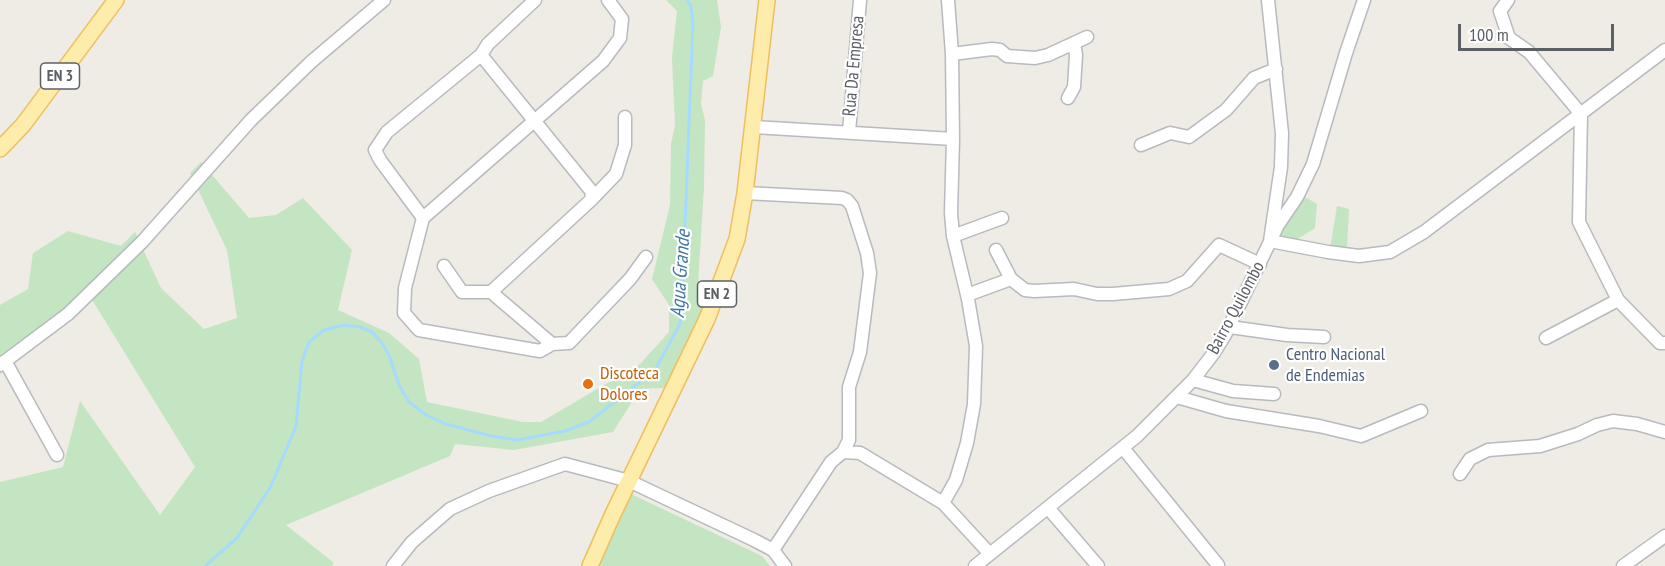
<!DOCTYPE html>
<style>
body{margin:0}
#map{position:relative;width:1665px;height:566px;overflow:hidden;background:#eeece4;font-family:"PT Sans Narrow",sans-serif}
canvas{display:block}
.scale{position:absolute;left:1458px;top:24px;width:156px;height:27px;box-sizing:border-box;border:3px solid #5c6065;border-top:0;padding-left:8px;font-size:18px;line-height:21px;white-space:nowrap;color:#5c6065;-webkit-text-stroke:4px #fff;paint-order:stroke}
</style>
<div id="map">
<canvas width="1665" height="566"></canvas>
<div class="scale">100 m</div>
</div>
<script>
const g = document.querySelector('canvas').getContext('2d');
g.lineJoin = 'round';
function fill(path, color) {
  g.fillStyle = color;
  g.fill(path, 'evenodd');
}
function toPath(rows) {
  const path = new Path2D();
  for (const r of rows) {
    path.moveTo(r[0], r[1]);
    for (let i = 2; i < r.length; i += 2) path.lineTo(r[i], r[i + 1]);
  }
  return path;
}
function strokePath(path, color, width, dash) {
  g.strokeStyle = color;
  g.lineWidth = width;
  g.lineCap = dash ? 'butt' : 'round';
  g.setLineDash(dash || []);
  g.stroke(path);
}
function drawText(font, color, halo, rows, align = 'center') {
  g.font = font + ' "PT Sans Narrow",sans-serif';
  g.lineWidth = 4.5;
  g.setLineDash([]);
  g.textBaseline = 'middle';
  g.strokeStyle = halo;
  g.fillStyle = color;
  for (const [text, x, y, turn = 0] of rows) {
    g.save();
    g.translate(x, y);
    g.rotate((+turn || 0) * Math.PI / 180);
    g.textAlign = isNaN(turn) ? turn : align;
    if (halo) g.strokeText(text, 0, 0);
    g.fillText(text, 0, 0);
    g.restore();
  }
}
fill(toPath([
 [666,0,717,0,721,27,713,76,703,81,701,104,705,120,704,187,698,284,720,295,682,387,640,389,613,432,514,450,455,444,450,456,286,525,333,562,333,566,0,566,0,482,63,467,80,401,160,515,195,467,91,298,0,374,0,305,28,289,33,253,68,231,121,246,135,232,161,288,204,329,237,318,227,250,190,173,201,162,249,218,276,215,303,198,352,250,338,310,389,333,419,359,427,402,523,422,541,422,640,364,669,332,669,305,652,279,670,205,671,144,675,126,672,57,677,11],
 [1305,197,1317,204,1315,228,1293,242,1277,237],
 [1337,206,1349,209,1347,249,1330,249],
 [631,494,762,556,770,566,599,566]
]), '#c3e5c1');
strokePath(toPath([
 [205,566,237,538,271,486,296,426,302,361,309,342,324,330,344,325,360,327,372,332,382,343,389,355,399,385,409,402,426,415,446,424,491,436,517,440,565,431,589,422,655,370,680,324,682,300,693,23,691,6,687,0]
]), '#a6dbfd', 3);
const minor = toPath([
 [535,0,488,44,481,55,592,192,591,200,491,292,552,344,569,343,630,279,646,257],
 [1268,0,1282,133,1281,167,1270,241,1328,252,1359,256,1390,252,1424,232,1665,50],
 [1508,0,1500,11,1509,38,1529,52,1581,114,1579,222,1618,300,1660,343,1665,343],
 [952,54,992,49,1000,50,1007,56,1035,58,1048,55,1087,37],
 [481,55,387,132,375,150,380,160,423,218,405,288,404,313,419,330,540,351,552,344],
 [1068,98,1074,87,1076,55,1074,43],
 [754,127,953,139],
 [849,132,860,0],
 [1141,145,1170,133,1189,137,1226,110,1254,78,1276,69],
 [745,193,842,198,847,200,852,206,867,253,870,273,860,352,849,387,849,440,843,452],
 [591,200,616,174,625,145,625,117],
 [423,218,603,61,620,38,622,19,608,0],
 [953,236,1002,218],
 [996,250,1011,279,1025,290,1034,291,1074,289,1097,294,1113,294,1169,289,1187,281,1219,245,1260,264],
 [444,266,462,292,491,292],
 [967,295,1011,279],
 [1230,327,1287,335,1324,337],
 [1546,338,1618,300],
 [5,361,57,455],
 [0,365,68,314,142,242,251,120,311,62,384,0],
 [1193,380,1233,391,1274,394],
 [1177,397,1226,411,1319,426,1361,436,1421,411],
 [1123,448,1218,565],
 [1460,474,1470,459,1488,450,1540,446,1578,434,1597,425,1613,421,1637,424,1665,432],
 [943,503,956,480,967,443,974,404,976,346,968,299,953,236,951,213,953,139,952,54,948,0],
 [1049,509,1098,566],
 [773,550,831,462,843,452,860,453,943,503,990,554],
 [393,566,412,542,450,509,489,491,565,464,629,481,754,540,773,550,785,566],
 [975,566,1137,436,1193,380,1213,354,1225,335,1278,225,1297,197,1313,164,1346,53,1364,0],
 [1623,566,1665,536]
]);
const major = toPath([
 [0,149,23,125,116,0],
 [590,566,613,514,707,319,737,239,745,193,767,0]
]);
strokePath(minor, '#b7babe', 15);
strokePath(major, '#efbf5d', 18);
strokePath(minor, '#fff', 12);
strokePath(major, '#fdecaa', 15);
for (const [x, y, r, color] of [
 [1274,365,6,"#5c6f8a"],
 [588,384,6,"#e8710a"]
]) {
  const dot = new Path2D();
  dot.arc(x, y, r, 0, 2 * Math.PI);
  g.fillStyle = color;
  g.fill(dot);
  strokePath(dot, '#fff', 2);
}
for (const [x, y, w] of [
 [60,76,39],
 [717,294,39]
]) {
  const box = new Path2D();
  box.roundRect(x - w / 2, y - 13, w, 26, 4.5);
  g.fillStyle = '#fff';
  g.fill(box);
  strokePath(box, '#5c6065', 1.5);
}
drawText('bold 16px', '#5c6065', null, [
 ["EN 3",60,76],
 ["EN 2",717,294]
]);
drawText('18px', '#5c6065', '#fff', [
 ["Rua Da Empresa",854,66,-85],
 ["Bairro Quilombo",1236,308,-62]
]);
drawText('18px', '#4e5e75', '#fff', [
 ["Centro Nacional",1286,355],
 ["de Endemias",1286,376]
], 'left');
drawText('18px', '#c56008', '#fff', [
 ["Discoteca",600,374],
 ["Dolores",600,395]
], 'left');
drawText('italic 20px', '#4077a7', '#fff', [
 ["Agua Grande",681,274,-86]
]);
</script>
